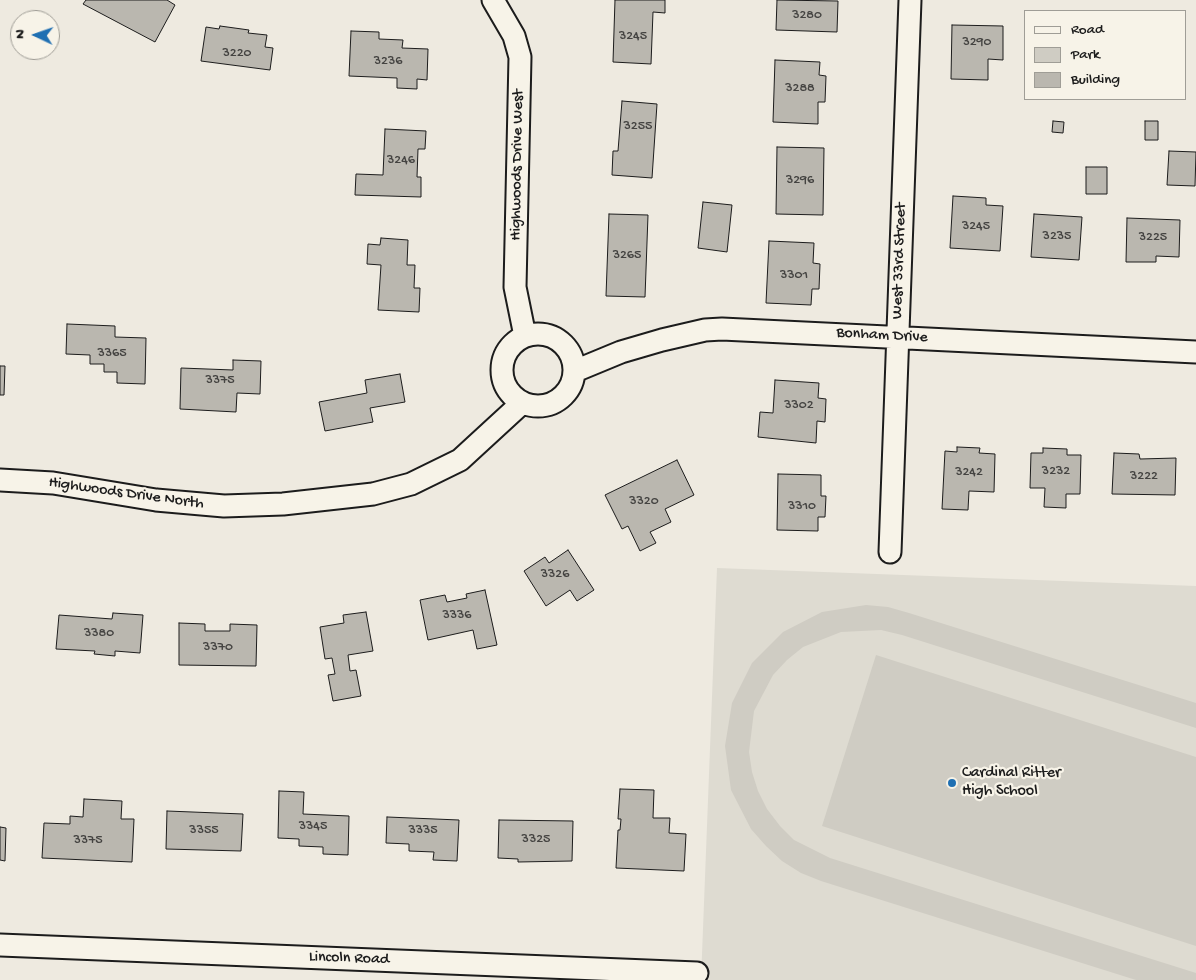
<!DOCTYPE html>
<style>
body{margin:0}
#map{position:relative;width:1196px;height:980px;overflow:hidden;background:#eeeae0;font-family:"Gochi Hand",sans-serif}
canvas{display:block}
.legend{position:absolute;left:1024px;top:10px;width:162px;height:90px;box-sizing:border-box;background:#f7f3e8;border:1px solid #9f9d96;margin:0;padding:6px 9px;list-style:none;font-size:15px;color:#1c1c1c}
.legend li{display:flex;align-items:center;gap:10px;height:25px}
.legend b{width:25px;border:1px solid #9f9d96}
.north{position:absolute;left:10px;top:10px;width:50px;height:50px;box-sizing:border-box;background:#f7f3e8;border:1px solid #9f9d96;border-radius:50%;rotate:273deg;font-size:14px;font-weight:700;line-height:20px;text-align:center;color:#1c1c1c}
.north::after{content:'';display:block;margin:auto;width:18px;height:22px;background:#1f6fb2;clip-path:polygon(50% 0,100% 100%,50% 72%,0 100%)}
</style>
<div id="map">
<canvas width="1196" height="980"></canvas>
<ul class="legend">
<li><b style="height:6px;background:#f7f3e8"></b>Road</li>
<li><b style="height:14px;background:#cfccc3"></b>Park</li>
<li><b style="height:14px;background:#bab7af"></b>Building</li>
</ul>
<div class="north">N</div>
</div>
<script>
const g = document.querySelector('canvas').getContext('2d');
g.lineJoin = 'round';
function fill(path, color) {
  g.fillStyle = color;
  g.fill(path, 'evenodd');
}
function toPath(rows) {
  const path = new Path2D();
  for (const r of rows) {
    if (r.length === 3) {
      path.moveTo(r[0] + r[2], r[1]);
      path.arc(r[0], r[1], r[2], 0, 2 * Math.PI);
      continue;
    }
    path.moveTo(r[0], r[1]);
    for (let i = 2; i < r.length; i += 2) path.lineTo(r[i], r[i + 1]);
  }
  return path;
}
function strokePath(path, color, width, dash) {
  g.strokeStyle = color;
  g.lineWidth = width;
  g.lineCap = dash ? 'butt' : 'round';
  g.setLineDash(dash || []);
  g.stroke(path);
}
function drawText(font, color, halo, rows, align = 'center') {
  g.font = font + ' "Gochi Hand",sans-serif';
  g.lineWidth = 4.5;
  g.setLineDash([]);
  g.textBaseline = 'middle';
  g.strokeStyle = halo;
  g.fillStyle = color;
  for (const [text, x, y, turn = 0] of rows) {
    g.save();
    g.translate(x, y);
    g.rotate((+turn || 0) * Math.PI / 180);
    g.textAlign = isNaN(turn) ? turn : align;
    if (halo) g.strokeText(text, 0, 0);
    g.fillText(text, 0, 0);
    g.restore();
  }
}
fill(toPath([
 [717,568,1196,586,1196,980,701,980]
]), '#dedbd1');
fill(toPath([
 [866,605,888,607,909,613,1196,703,1196,728,902,635,881,630,841,632,803,647,787,660,773,675,754,711,749,752,752,772,758,791,767,809,780,826,794,840,830,858,1196,973,1196,980,1136,980,821,881,801,873,782,861,766,846,751,829,731,790,725,746,732,703,752,663,783,632,822,612],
 [876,655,1196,757,1196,946,822,826]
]), '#cfccc3');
const building = toPath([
 [86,0,167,0,175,5,155,42,83,4,86,0],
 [615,0,665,0,665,13,653,12,651,64,613,62,615,0],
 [777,0,838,1,837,32,776,30,777,0],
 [952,25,1003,26,1003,60,988,59,988,80,951,79,952,25],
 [220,26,249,30,248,33,267,35,265,47,273,48,270,70,201,61,206,27,219,29,220,26],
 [351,31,379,32,379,39,403,40,402,48,428,49,427,80,417,79,417,89,397,88,397,78,349,76,351,31],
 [775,60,820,62,819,75,826,76,825,102,818,102,818,124,773,122,775,60],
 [622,101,657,104,652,178,612,175,613,151,618,151,622,101],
 [1053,121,1064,122,1063,133,1052,132,1053,121],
 [1145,121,1158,121,1158,140,1145,140,1145,121],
 [385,129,426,131,425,149,418,149,417,177,421,177,421,197,355,195,356,174,383,175,385,129],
 [777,147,824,148,823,215,776,214,777,147],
 [1169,151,1196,152,1195,186,1167,185,1169,151],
 [1086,167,1107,167,1107,194,1086,194,1086,167],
 [953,196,986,198,986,205,1003,206,1000,251,950,248,953,196],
 [703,202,732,205,727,252,698,248,703,202],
 [609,214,648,215,645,297,606,296,609,214],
 [1034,214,1082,217,1079,260,1031,257,1034,214],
 [1127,218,1180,220,1179,257,1156,256,1156,262,1126,262,1127,218],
 [381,238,408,240,407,265,415,265,414,288,420,288,419,312,378,310,381,265,367,264,368,244,380,245,381,238],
 [769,241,814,243,813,263,820,264,819,289,812,289,811,305,766,303,769,241],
 [67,324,115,326,115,337,146,338,145,384,117,383,117,372,104,372,104,364,90,364,90,355,66,354,67,324],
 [233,360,261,361,260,394,237,393,236,412,180,409,181,368,233,370,233,360],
 [0,366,5,366,4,395,0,395,0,366],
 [400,374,405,402,370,408,373,422,325,431,319,402,367,393,365,380,400,374],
 [775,380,819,383,818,398,826,399,825,422,817,421,816,443,758,437,760,412,773,413,775,380],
 [957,447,980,448,979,453,995,454,994,492,969,491,968,510,942,509,945,451,957,452,957,447],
 [1043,448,1067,449,1067,455,1081,455,1080,494,1066,494,1066,508,1044,507,1045,488,1030,488,1031,453,1043,453,1043,448],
 [1114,453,1139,454,1140,459,1176,458,1175,495,1112,494,1114,453],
 [677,460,694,495,665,509,671,522,650,532,656,543,640,551,628,526,622,529,605,495,677,460],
 [778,474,821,475,821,496,826,496,825,517,818,517,818,531,777,530,778,474],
 [568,550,594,590,577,601,570,590,546,606,524,571,545,557,549,563,568,550],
 [485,590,497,645,477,649,473,630,428,640,420,600,445,595,447,602,467,598,466,594,485,590],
 [366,612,373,651,348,655,350,671,356,670,361,696,333,701,328,675,335,674,332,658,325,659,320,627,344,623,343,615,366,612],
 [113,613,143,615,140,653,115,651,115,656,94,654,95,651,56,649,59,615,112,619,113,613],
 [179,623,205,624,205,631,230,631,230,624,257,625,256,666,179,665,179,623],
 [620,789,654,790,653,818,670,818,669,833,686,834,684,871,616,868,618,830,620,830,621,819,618,819,620,789],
 [279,791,304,792,303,814,349,816,348,855,323,854,323,847,299,846,299,839,278,838,279,791],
 [84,799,122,801,121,819,134,819,132,862,42,858,44,823,70,824,70,816,83,817,84,799],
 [167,811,243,814,241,851,166,849,167,811],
 [387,817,459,820,457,861,433,860,434,852,409,851,409,844,386,843,387,817],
 [499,820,573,821,572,861,518,862,518,859,498,858,499,820],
 [0,827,6,828,5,861,0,860,0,827]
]);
fill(building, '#bab7af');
strokePath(building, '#1c1c1c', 1);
const minor = toPath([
 [493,0,514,36,520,57,515,287,525,336],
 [538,370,36],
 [575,371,621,352,662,340,705,330,722,329,1196,352],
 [0,480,53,483,156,500,224,506,283,504,373,494,411,484,460,460,522,403],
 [890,552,910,0],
 [0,945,697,973]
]);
strokePath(minor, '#1c1c1c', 25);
strokePath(minor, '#f7f3e8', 21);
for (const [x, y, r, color] of [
 [952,783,5,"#1f6fb2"]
]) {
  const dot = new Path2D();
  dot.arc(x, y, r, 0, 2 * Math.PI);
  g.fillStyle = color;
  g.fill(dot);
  strokePath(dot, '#f7f3e8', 2);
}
drawText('14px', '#444341', null, [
 ["3280",807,16],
 ["3245",633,37],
 ["3290",977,43],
 ["3220",237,54],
 ["3236",388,62],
 ["3288",800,89],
 ["3255",638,127],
 ["3246",401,161],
 ["3296",800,181],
 ["3245",976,227],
 ["3235",1057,237],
 ["3225",1153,238],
 ["3265",627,256],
 ["3301",794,276],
 ["3365",112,354],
 ["3375",220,381],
 ["3302",799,406],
 ["3232",1056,472],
 ["3242",969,473],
 ["3222",1144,477],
 ["3320",644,502],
 ["3310",802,507],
 ["3326",555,575],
 ["3336",457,616],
 ["3380",99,634],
 ["3370",218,648],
 ["3345",313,827],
 ["3355",204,831],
 ["3335",423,831],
 ["3325",536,840],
 ["3375",88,841]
]);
drawText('16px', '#1c1c1c', '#f7f3e8', [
 ["Highwoods Drive West",518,165,-89],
 ["West 33rd Street",900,261,-88],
 ["Bonham Drive",882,336,3],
 ["Highwoods Drive North",126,494,8],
 ["Lincoln Road",349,959,2]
]);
drawText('16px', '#1c1c1c', '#f7f3e8', [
 ["Cardinal Ritter",962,774],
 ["High School",962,792]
], 'left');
</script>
